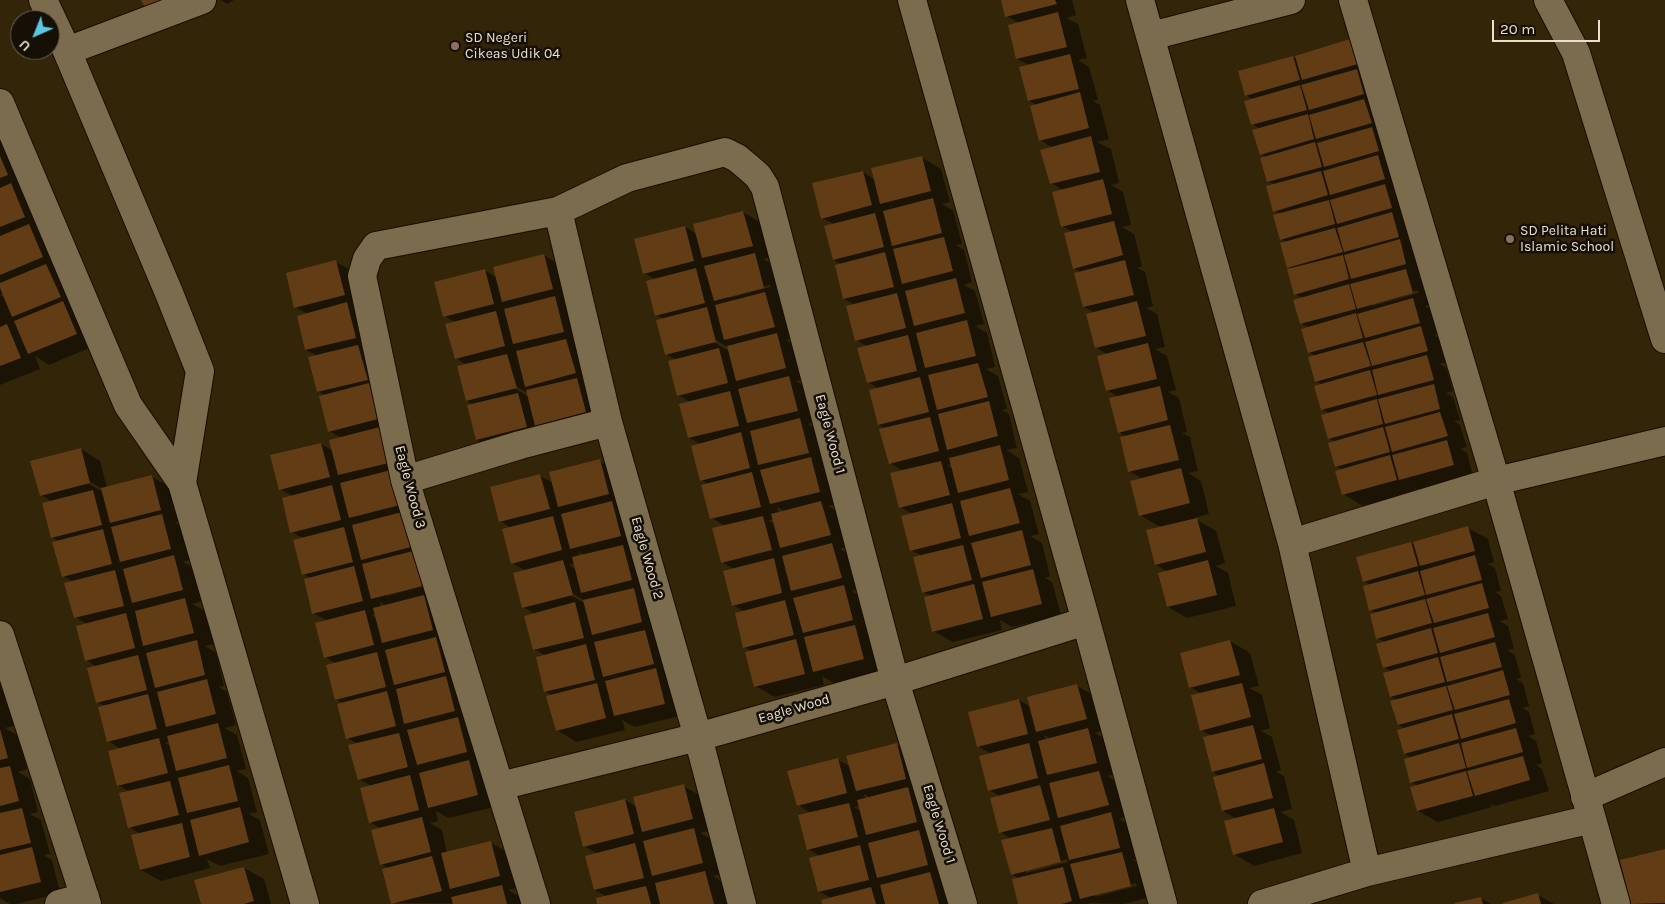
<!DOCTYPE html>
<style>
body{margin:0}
#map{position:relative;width:1665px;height:904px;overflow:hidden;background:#332508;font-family:Karla,sans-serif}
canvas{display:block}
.north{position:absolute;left:10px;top:10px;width:50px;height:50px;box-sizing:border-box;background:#160f05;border:1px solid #6a6356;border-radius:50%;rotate:224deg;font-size:14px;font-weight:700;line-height:20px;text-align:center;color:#e9e0d0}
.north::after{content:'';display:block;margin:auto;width:18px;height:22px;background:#59c8e5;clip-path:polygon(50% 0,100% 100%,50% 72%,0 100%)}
.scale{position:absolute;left:1492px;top:20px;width:108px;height:22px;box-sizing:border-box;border:2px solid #e9e0d0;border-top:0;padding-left:6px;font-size:15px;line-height:18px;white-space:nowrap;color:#e9e0d0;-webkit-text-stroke:4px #160f05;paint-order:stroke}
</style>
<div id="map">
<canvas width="1665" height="904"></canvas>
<div class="north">U</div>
<div class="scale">20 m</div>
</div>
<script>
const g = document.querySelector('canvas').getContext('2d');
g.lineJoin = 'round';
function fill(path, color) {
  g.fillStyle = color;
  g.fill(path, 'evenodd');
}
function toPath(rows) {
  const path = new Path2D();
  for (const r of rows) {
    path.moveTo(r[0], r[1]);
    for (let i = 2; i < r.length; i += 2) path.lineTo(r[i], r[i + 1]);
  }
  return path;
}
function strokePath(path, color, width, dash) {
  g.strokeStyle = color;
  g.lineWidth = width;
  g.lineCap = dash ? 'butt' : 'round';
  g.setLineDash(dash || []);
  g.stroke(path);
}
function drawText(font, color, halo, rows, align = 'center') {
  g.font = font + ' Karla,sans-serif';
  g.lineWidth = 5;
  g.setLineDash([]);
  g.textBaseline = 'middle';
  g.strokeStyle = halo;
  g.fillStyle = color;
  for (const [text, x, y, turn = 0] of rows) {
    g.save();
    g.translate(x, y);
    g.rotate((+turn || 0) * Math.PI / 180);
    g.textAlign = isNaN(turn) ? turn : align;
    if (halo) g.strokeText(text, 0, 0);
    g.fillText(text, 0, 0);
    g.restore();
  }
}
fill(toPath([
 [221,0,234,0,227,4],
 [1003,0,1072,0,1076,15,1066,18,1078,24,1087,58,1078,60,1089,67,1098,100,1093,101,1100,105,1109,139,1097,142,1111,149,1119,183,1111,185,1123,192,1131,225,1122,227,1134,234,1142,266,1137,268,1145,272,1153,306,1146,308,1157,314,1165,347,1155,349,1167,356,1176,390,1168,392,1179,398,1187,432,1182,433,1190,437,1198,471,1188,473,1201,481,1209,514,1194,518,1216,531,1225,563,1216,566,1228,573,1236,606,1187,618,1168,607,1168,572,1156,565,1162,528,1140,515,1143,479,1129,471,1127,437,1119,432,1119,397,1107,390,1108,355,1097,348,1088,315,1095,313,1084,307,1081,272,1074,268,1073,232,1062,226,1063,190,1051,183,1053,148,1040,140,1037,105,1029,101,1029,65,1017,59,1019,23,1007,16],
 [1350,41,1370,52,1425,275,1418,277,1426,281,1432,304,1425,306,1433,311,1439,334,1434,335,1440,339,1447,362,1440,364,1446,368,1453,391,1446,393,1453,397,1460,420,1454,421,1460,425,1467,447,1460,449,1467,453,1473,476,1420,491,1415,488,1416,491,1363,506,1343,494,1342,470,1336,466,1335,442,1329,438,1330,414,1322,409,1323,385,1316,381,1315,356,1309,352,1310,328,1301,323,1303,298,1295,294,1292,269,1288,267,1288,243,1281,239,1281,214,1274,211,1275,185,1268,181,1267,157,1261,154,1260,129,1253,124,1254,100,1246,95,1293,57,1297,59],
 [1418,290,1419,293,1372,306,1372,303],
 [0,123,27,186,19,189,31,196,45,228,38,231,48,237,62,269,56,271,66,277,96,345,49,365,35,356,40,369,0,385,0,295,6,298,3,293,0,295],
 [921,157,941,169,950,202,942,204,953,210,962,244,956,245,964,250,972,282,964,285,975,291,984,324,975,326,987,333,995,367,986,369,998,376,1007,409,1002,410,1009,414,1017,448,1006,450,1019,458,1028,492,1018,494,1030,501,1039,534,1030,536,1042,543,1050,576,1045,578,1052,582,1061,615,1012,627,1000,620,1002,630,953,642,933,631,931,596,923,592,922,556,911,550,913,514,900,507,903,471,890,463,886,429,879,425,879,389,868,382,868,347,857,340,855,305,844,299,842,264,834,260,834,224,822,218,862,172,876,180],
 [952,464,953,469,947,465],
 [743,212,763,224,772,257,763,259,775,266,784,299,778,300,785,305,794,338,786,340,797,346,806,379,796,381,808,388,817,422,808,424,820,431,829,464,823,465,830,469,839,503,828,506,841,513,850,546,840,549,852,556,861,589,852,591,863,598,872,631,866,633,874,637,883,670,834,683,822,676,824,685,775,697,755,686,752,652,745,647,745,612,733,605,734,569,722,562,725,526,712,518,708,484,701,480,701,444,689,438,690,402,678,395,677,360,666,354,664,319,656,315,655,279,644,273,685,227,697,234],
 [770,285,771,287,729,298,729,296],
 [711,337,729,348,729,351,710,340],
 [777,507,784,511,779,513],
 [773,519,775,524,768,521],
 [544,255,563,267,572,300,563,302,575,309,583,343,574,345,586,351,605,423,497,451,477,440,474,405,467,401,467,365,456,358,456,323,445,316,484,270,497,278],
 [512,384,529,394,529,397,511,386],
 [336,262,356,273,486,763,477,766,489,773,498,806,449,818,436,811,438,821,430,823,442,830,447,853,491,843,511,854,519,887,508,890,522,898,523,904,392,903,389,868,381,864,381,829,370,822,371,786,359,779,358,744,347,738,344,704,336,699,337,664,325,657,328,621,313,613,311,578,303,574,303,538,291,532,293,496,280,489,321,444,333,451,342,438,329,431,326,396,318,391,318,356,306,350,308,314,295,307],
 [428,583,428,585,387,596,387,594],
 [380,602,386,606,381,607],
 [376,614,377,619,371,615],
 [81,449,100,461,107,488,151,476,171,488,180,521,175,523,182,527,190,560,183,562,194,568,202,601,192,604,205,611,214,644,205,646,216,653,224,686,219,687,227,692,236,725,224,728,237,735,246,769,237,771,248,778,257,812,249,814,260,820,269,854,220,866,207,859,210,868,161,881,141,870,141,834,129,827,130,792,118,785,121,749,108,741,105,706,97,702,97,667,86,660,87,624,75,617,74,582,63,576,59,542,52,537,52,502,41,495],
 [85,479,103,489,103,492,84,481],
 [170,741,171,746,165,743],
 [599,461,619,472,640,547,628,550,642,558,651,591,641,593,653,600,662,633,653,636,665,643,684,715,635,727,622,720,625,730,576,742,557,730,553,696,545,691,546,656,534,649,535,614,523,607,526,571,512,563,512,528,500,521,540,476,553,483],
 [579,552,585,556,580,557],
 [575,563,576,569,569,565],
 [568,591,584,600,584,603,567,593],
 [1468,528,1488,539,1494,562,1487,564,1495,568,1501,591,1495,592,1501,596,1508,619,1500,621,1508,626,1514,649,1507,650,1515,655,1521,678,1516,679,1523,683,1529,706,1522,708,1529,712,1535,734,1528,736,1536,741,1542,763,1536,765,1542,769,1549,791,1495,806,1491,804,1492,807,1438,822,1418,811,1418,786,1411,782,1412,758,1405,754,1405,729,1399,725,1398,700,1391,697,1392,672,1384,667,1385,642,1377,638,1377,613,1371,610,1371,585,1364,581,1411,543,1415,545],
 [1230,641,1250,653,1259,686,1249,688,1262,695,1270,728,1261,731,1272,737,1281,770,1276,772,1284,776,1292,809,1280,812,1294,820,1302,853,1254,866,1234,854,1237,819,1223,811,1220,776,1213,772,1212,736,1201,730,1202,694,1190,687],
 [0,664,6,686,0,688,8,692,17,725,5,728,19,736,27,769,18,772,30,779,38,812,30,814,41,820,50,854,44,855,52,860,60,893,16,904,10,904,0,898],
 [1077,686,1097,697,1106,730,1095,733,1108,741,1116,774,1107,776,1119,783,1128,816,1119,819,1130,825,1139,859,1133,860,1141,865,1150,897,1124,904,1088,903,1089,904,1020,904,1019,879,1012,874,1011,839,1000,832,1001,797,989,790,991,754,978,746,1019,700,1031,707],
 [1044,735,1051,739,1046,740],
 [1067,859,1068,862,1026,873,1026,870],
 [1136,883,1137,886,1095,897,1095,894],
 [897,745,917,756,925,790,914,792,927,800,936,833,927,836,938,842,947,876,938,878,950,885,955,904,823,904,831,898,820,892,820,856,808,849,811,813,798,805,838,760,851,767],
 [864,794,870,798,865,799],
 [860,806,861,811,854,807],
 [683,786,703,797,712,830,700,833,714,841,722,874,713,876,725,884,730,904,599,904,607,897,595,890,598,854,584,846,625,800,637,807],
 [1665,850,1665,904,1633,904,1622,861],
 [244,868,264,879,271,904,202,904],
 [1538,895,1554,904,1506,904],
 [1481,898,1491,904,1457,904]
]), '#0007');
fill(toPath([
 [141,0,174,0,148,13],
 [1001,0,1055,0,1057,4,1005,17],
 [1058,12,1067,47,1016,59,1008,25],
 [1350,39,1358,64,1302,80,1295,56],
 [1070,54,1079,89,1028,101,1019,67],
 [1293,56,1300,80,1245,96,1238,71],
 [1357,69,1364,94,1309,110,1301,85],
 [1300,85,1307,110,1251,125,1244,101],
 [1080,92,1089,128,1039,141,1030,106],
 [1364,99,1372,123,1316,139,1309,115],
 [1308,114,1314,139,1260,155,1252,130],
 [1372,127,1379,151,1324,167,1317,143],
 [1091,136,1100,172,1050,184,1040,150],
 [1315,142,1322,167,1267,182,1260,158],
 [1378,155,1385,179,1330,195,1323,171],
 [0,156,8,175,0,178],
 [922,156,931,191,880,204,871,168],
 [863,171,872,205,821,219,812,183],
 [1321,171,1328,195,1273,212,1266,186],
 [1103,179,1112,214,1061,227,1052,192],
 [11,183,25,217,0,227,0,188],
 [1385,184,1392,208,1337,224,1330,200],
 [933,198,942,233,892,246,883,211],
 [1329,200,1335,224,1280,240,1273,215],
 [743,211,753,246,702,258,693,224],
 [1392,212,1399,237,1344,252,1337,228],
 [875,213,884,247,833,260,824,226],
 [1114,221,1123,255,1073,269,1064,233],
 [29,224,43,257,0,275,0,236],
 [685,226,694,261,643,274,634,239],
 [1335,228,1343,252,1287,268,1280,243],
 [944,237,953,271,902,284,893,249],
 [1400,239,1406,264,1351,279,1344,255],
 [885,252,894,287,843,299,835,265],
 [755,253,764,288,714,301,704,266],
 [544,254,553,289,502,302,493,267],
 [1343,255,1349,279,1294,295,1287,269],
 [336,260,345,295,294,308,286,273],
 [1125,260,1134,295,1083,307,1074,273],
 [46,264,61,297,12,317,0,288,0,283],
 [696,268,705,303,655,316,646,281],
 [485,269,494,304,443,317,434,282],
 [1406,269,1413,293,1357,309,1350,284],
 [956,278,965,313,914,326,905,291],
 [1349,284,1356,309,1300,324,1293,300],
 [765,292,775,327,724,340,715,305],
 [897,293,906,328,855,341,846,306],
 [555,296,564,332,513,344,504,309],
 [1413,298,1420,323,1365,338,1357,314],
 [63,301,77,334,28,354,14,321],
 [1137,301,1146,336,1095,348,1086,314],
 [347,302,356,338,305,350,297,316],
 [707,307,716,342,665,355,656,320],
 [496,311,505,346,455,359,445,324],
 [1356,313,1363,338,1308,353,1301,329],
 [967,320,976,356,925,368,916,333],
 [7,324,21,358,0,366,0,327],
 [1421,326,1428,351,1372,366,1365,342],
 [777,333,786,368,736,381,727,346],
 [908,335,917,371,867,383,857,348],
 [566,339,576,373,525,387,516,351],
 [1363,342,1371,366,1315,382,1308,357],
 [1148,343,1157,379,1106,391,1097,356],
 [358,345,368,380,317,392,308,357],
 [719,348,728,383,677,396,668,361],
 [507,354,517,388,466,401,457,366],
 [1427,355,1434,380,1378,395,1372,370],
 [978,363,988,397,937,410,928,375],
 [1370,370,1377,395,1321,410,1314,386],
 [789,376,798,411,747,423,738,389],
 [920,377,929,412,878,425,869,390],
 [577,378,586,412,535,426,526,390],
 [369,383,378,419,328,432,319,396],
 [1434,384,1440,409,1385,424,1378,399],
 [1160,386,1168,420,1118,433,1109,398],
 [730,391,739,426,688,438,679,404],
 [518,393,527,427,476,440,467,405],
 [1377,399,1383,424,1328,439,1321,415],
 [989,401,998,436,947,450,938,414],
 [1440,412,1448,436,1392,452,1385,427],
 [930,417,939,451,889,464,879,429],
 [800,418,809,453,758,465,750,431],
 [1170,425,1179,460,1128,472,1120,437],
 [380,427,389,463,338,475,329,440],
 [1383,427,1390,452,1335,467,1328,443],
 [741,432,750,468,700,481,691,446],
 [1447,440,1454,465,1399,480,1392,455],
 [321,443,330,477,279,490,270,455],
 [1000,445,1009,480,958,493,949,458],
 [81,448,90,483,40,496,30,461],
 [1390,455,1397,480,1342,495,1335,471],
 [811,457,820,492,770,504,760,470],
 [600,459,609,494,558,507,549,472],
 [941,461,950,495,899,508,890,473],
 [1181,468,1190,503,1139,516,1130,481],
 [391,470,400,505,349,518,340,483],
 [752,472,761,507,710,519,701,485],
 [540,474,550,509,499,522,490,487],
 [152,475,161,510,110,523,101,488],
 [332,485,341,520,290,533,282,498],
 [1010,488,1020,523,969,536,960,501],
 [93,490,102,525,51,538,42,503],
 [612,501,621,536,570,549,561,514],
 [821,501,831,535,780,548,771,514],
 [952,503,961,538,910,551,901,516],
 [402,512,411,547,361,560,352,525],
 [162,514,171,549,120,562,111,527],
 [553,516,562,550,511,564,502,529],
 [763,516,772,550,721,563,712,528],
 [1197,518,1206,552,1155,565,1146,530],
 [1468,526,1475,551,1420,566,1413,542],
 [344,527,353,562,302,575,293,540],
 [103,529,112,564,62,577,52,542],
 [1022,530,1031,565,981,578,971,543],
 [1411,542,1418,566,1363,582,1356,557],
 [832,543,842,578,791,591,782,556],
 [623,545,632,580,581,593,572,557],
 [963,545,972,580,922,593,913,557],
 [413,551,422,586,371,599,362,564],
 [174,555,183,590,132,603,123,569],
 [1475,555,1482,580,1426,595,1420,571],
 [774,558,782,593,732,606,723,571],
 [563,560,573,595,522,608,513,573],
 [1208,560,1217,595,1167,607,1158,573],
 [354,566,363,601,312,614,304,579],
 [1033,569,1042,604,991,617,982,582],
 [115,570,124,606,74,618,64,583],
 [1418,571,1425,595,1369,611,1363,586],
 [1482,583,1489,608,1434,623,1426,599],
 [974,584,983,619,932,632,924,597],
 [844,585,853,620,803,633,793,598],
 [634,588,642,622,592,635,583,600],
 [424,595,433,630,382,643,373,608],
 [185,598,194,633,143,646,135,611],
 [1425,599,1432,623,1376,639,1370,614],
 [785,600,794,635,743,648,735,613],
 [575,602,584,638,533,650,524,616],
 [365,610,374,645,324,658,315,623],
 [126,613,135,648,85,661,76,626],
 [1488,613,1495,637,1440,653,1433,628],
 [855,625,864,659,813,672,804,637],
 [1431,628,1438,653,1383,668,1376,644],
 [645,630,654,664,603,677,594,642],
 [436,637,445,672,394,685,385,650],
 [796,639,805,674,754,687,745,652],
 [197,640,205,675,155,688,146,653],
 [1230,640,1240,675,1189,688,1180,653],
 [1495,642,1502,667,1447,682,1440,657],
 [586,644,595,680,544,692,536,657],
 [377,652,386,687,335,700,326,665],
 [138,655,147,690,96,703,87,668],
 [1438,657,1445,682,1390,697,1383,673],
 [656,668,665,704,614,716,605,681],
 [1503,670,1510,695,1455,710,1447,686],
 [446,676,455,711,404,724,396,689],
 [207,679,216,714,166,727,157,692],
 [597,683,606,718,556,731,546,696],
 [1242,683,1251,717,1200,731,1191,695],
 [1077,684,1087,719,1036,732,1027,697],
 [1446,686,1453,710,1398,725,1390,701],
 [387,691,396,726,346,739,337,704],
 [148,694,157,729,107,742,98,707],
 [1019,699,1028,734,977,747,968,712],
 [1509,699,1516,723,1461,739,1454,714],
 [1452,714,1459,739,1404,754,1397,730],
 [458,717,467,752,417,765,407,730],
 [218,723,227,758,176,771,167,736],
 [1253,725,1262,759,1212,772,1203,737],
 [1088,728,1097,763,1047,775,1038,741],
 [1516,728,1523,752,1467,768,1461,743],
 [0,729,8,758,0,760],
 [399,733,408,767,358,780,348,745],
 [159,738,168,773,117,786,108,751],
 [897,743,906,779,856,791,846,756],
 [1029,743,1038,778,988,791,979,756],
 [1459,743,1466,768,1410,783,1404,759],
 [1523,756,1530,780,1475,796,1467,771],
 [838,758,847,793,797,806,787,771],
 [469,760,478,795,428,808,419,773],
 [1264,763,1273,798,1222,811,1213,777],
 [229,765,238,801,187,813,178,778],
 [10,766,19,801,0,806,0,768],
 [1099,771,1109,805,1058,818,1049,783],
 [1466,771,1473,796,1417,811,1410,787],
 [410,775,419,810,369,823,360,788],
 [170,781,179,815,128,828,119,793],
 [684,784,693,819,642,832,633,797],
 [1040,785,1050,820,999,833,990,798],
 [908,787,917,822,866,835,857,800],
 [625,799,634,834,583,847,574,812],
 [849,803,858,837,807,850,798,815],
 [240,807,249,842,199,856,190,820],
 [22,808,31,843,0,850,0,813],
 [1274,808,1283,842,1233,855,1224,821],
 [1111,812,1120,848,1069,860,1060,826],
 [422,817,431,852,380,865,371,830],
 [182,823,190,857,140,870,131,835],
 [694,828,703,863,652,876,643,841],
 [1052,828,1061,862,1011,875,1001,840],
 [919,830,928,865,877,878,868,843],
 [491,841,500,876,450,889,441,853],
 [635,843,644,878,594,890,585,856],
 [860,845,869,880,818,892,809,858],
 [32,847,41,882,0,892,0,855],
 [1665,849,1665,903,1631,904,1620,860],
 [1122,852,1131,886,1080,899,1070,864],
 [432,856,442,891,391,904,382,869],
 [244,867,254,901,244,904,201,904,194,880],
 [1063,867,1072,901,1062,904,1018,904,1012,879],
 [705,871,714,904,660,904,655,883],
 [930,872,939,904,885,904,880,885],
 [502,885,507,904,453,904,451,897],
 [646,886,651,904,597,904,596,898],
 [871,887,876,904,822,904,821,900],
 [1538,893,1541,904,1503,904,1503,903],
 [1481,897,1483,904,1455,904,1455,903]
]), '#623c15');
const minor = toPath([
 [43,0,67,51,169,293,200,371,182,483],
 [912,0,1086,621,1163,904],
 [1140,0,1292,543,1367,872],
 [1353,0,1496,481,1592,819],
 [1548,0,1576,53,1665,339],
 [1151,36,1291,0],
 [67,51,202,0],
 [0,103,128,405,182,483,305,904],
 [558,211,608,422,698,737,742,904],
 [405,480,520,445,608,422],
 [1292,543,1496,481,1665,441],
 [0,635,87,904],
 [500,786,698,737,895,681,1086,621],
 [1585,797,1665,762],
 [59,904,85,897],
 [536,904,405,480,362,276,367,259,376,246,558,211,627,178,725,152,737,158,749,168,758,176,765,187,895,681,963,904],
 [1262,904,1367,872,1592,819,1616,904]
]);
strokePath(minor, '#180e00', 30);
strokePath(minor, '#7c6c4e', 28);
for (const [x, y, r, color] of [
 [455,46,5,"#8d6e63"],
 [1510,239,5,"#8d6e63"]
]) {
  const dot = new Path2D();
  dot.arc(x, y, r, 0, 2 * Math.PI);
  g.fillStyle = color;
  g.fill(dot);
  strokePath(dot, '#160f05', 2);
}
drawText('14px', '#e9e0d0', '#160f05', [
 ["SD Negeri",465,38],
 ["Cikeas Udik 04",465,54],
 ["SD Pelita Hati",1520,231],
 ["Islamic School",1520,247]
], 'left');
drawText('14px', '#e9e0d0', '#160f05', [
 ["Eagle Wood 1",830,434,75],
 ["Eagle Wood 3",410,487,75],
 ["Eagle Wood 2",647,558,74],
 ["Eagle Wood",794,709,-16],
 ["Eagle Wood 1",939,824,73]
]);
</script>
